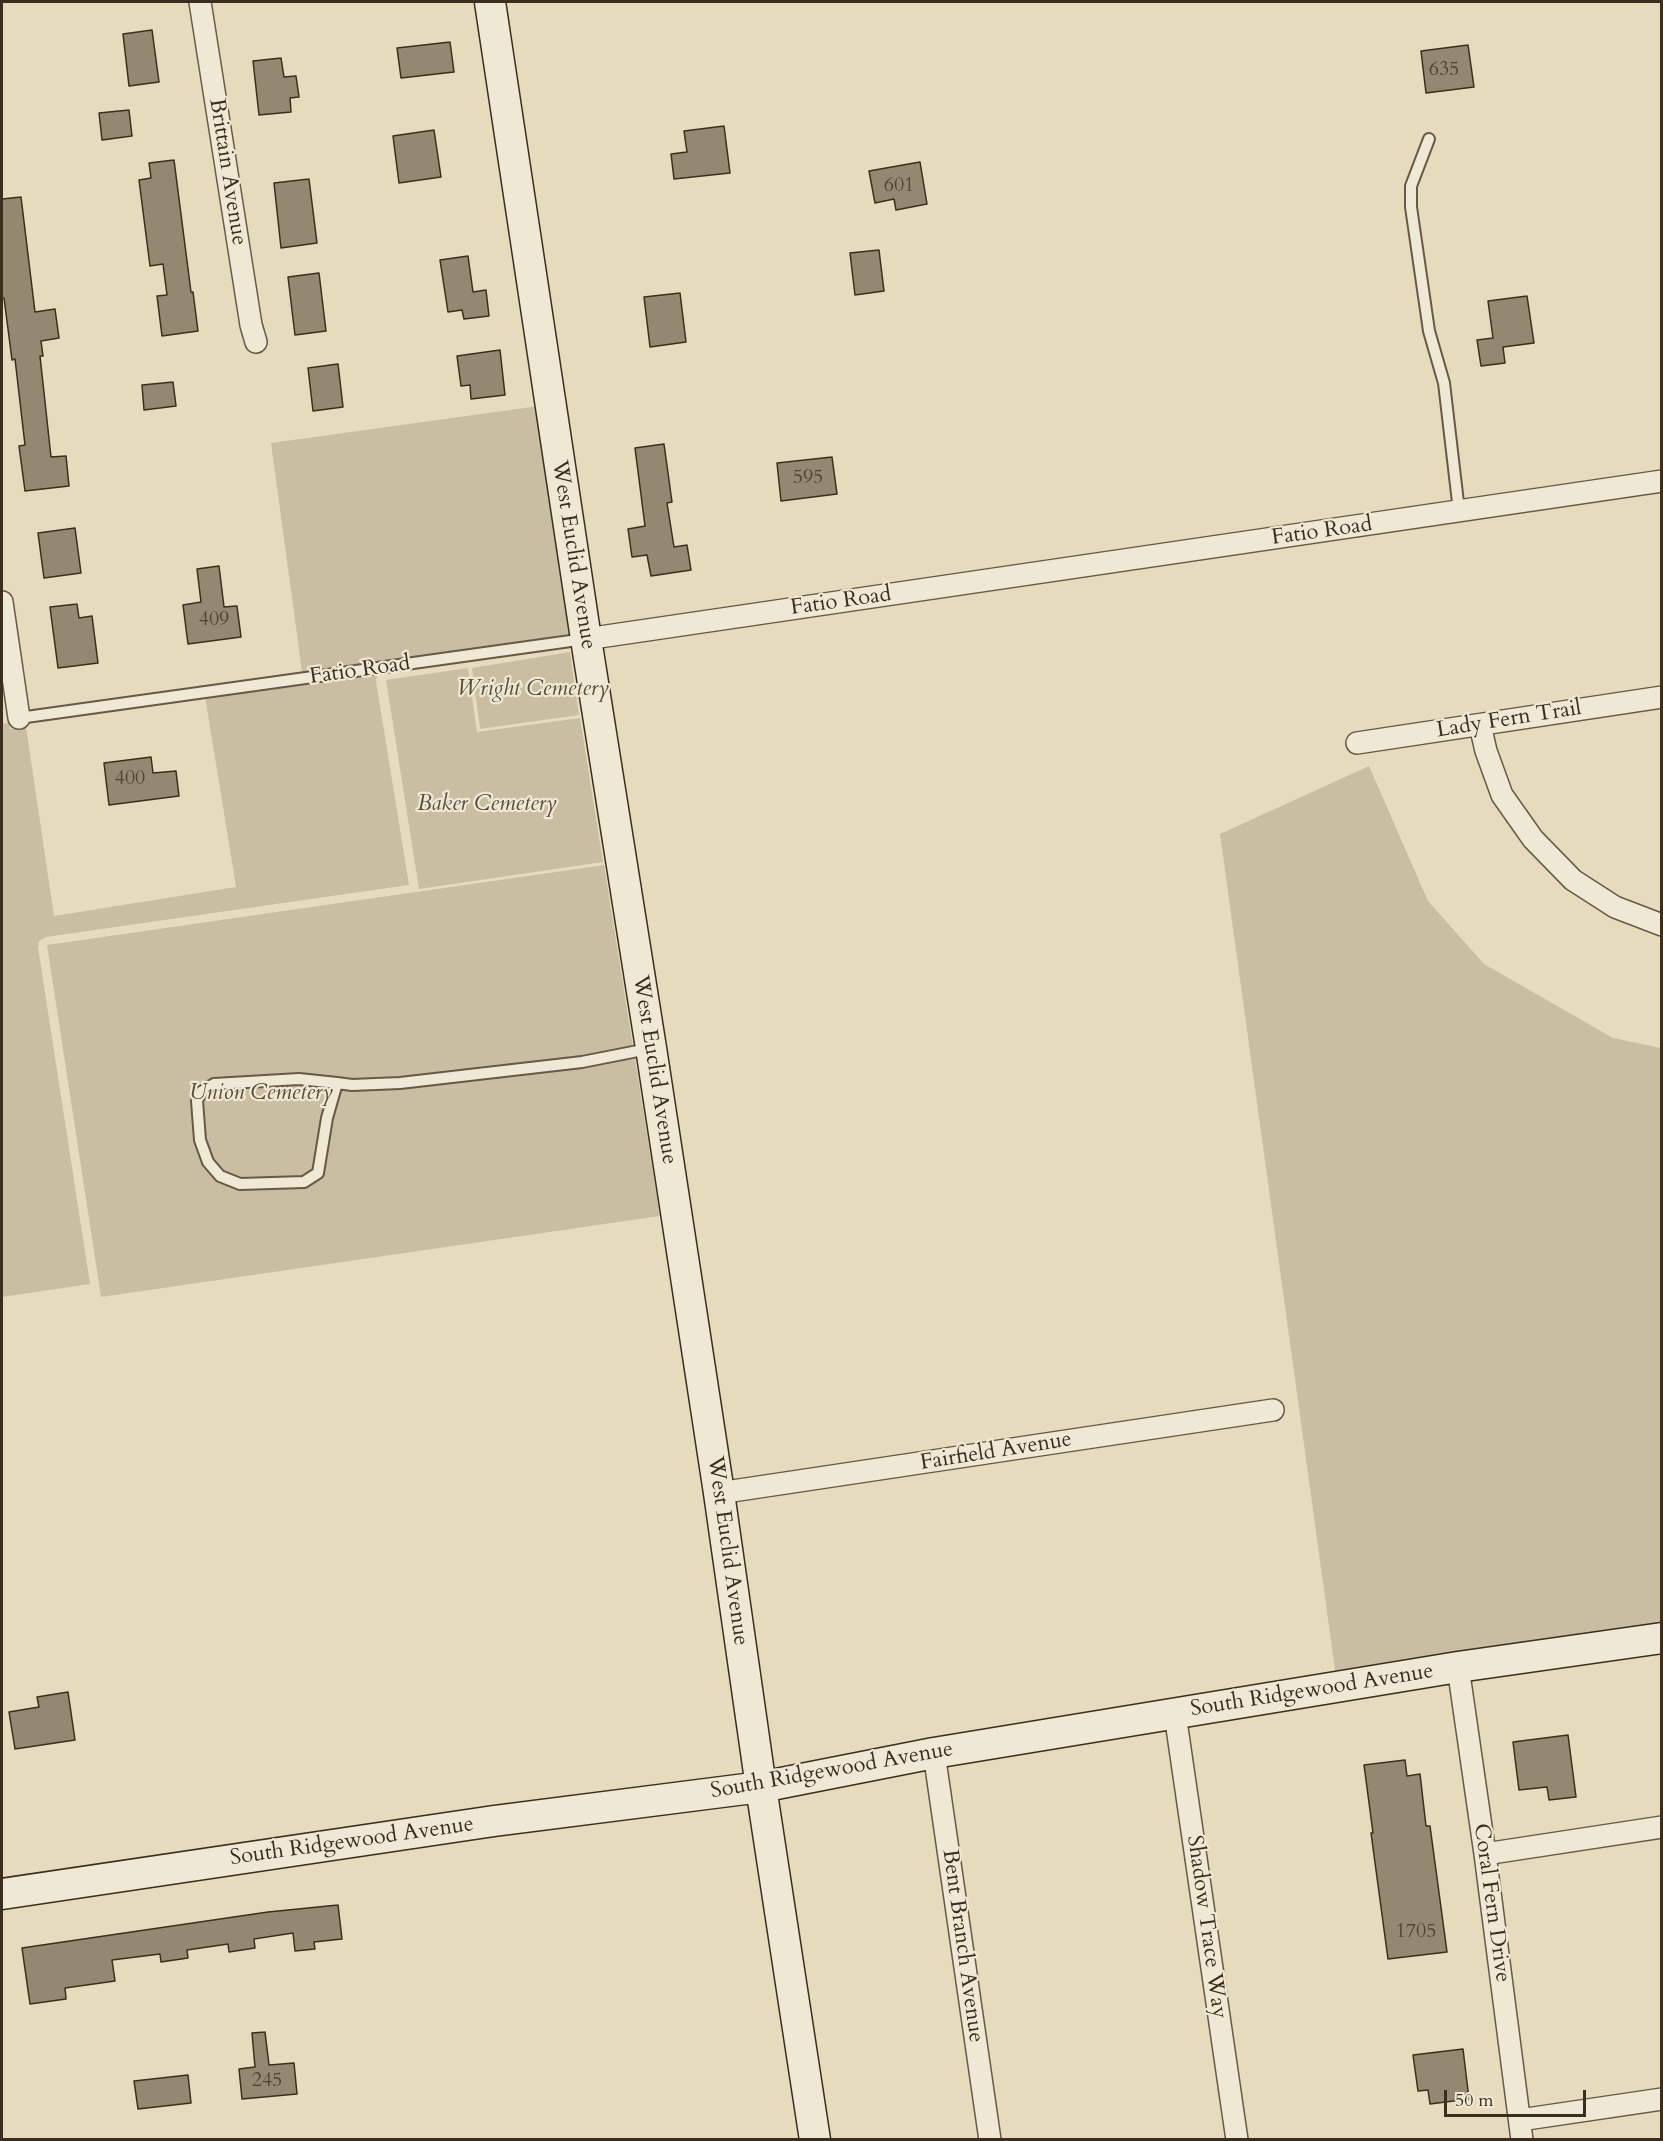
<!DOCTYPE html>
<style>
body{margin:0}
#map{position:relative;width:1663px;height:2141px;overflow:hidden;background:#e7dbbd;font-family:Cardo,serif}
canvas{display:block}
.frame{position:absolute;inset:0;border:3px solid #3c2e1e;pointer-events:none}
.scale{position:absolute;left:1444px;top:2090px;width:142px;height:27px;box-sizing:border-box;border:3px solid #3c2e1e;border-top:0;padding-left:8px;font-size:18px;line-height:21px;white-space:nowrap;color:#3c2e1e;-webkit-text-stroke:4px #efe8d4;paint-order:stroke}
</style>
<div id="map">
<canvas width="1663" height="2141"></canvas>
<div class="frame"></div>
<div class="scale">50 m</div>
</div>
<script>
const g = document.querySelector('canvas').getContext('2d');
g.lineJoin = 'round';
function fill(path, color) {
  g.fillStyle = color;
  g.fill(path, 'evenodd');
}
function toPath(rows) {
  const path = new Path2D();
  for (const r of rows) {
    path.moveTo(r[0], r[1]);
    for (let i = 2; i < r.length; i += 2) path.lineTo(r[i], r[i + 1]);
  }
  return path;
}
function strokePath(path, color, width, dash) {
  g.strokeStyle = color;
  g.lineWidth = width;
  g.lineCap = dash ? 'butt' : 'round';
  g.setLineDash(dash || []);
  g.stroke(path);
}
function drawText(font, color, halo, rows, align = 'center') {
  g.font = font + ' Cardo,serif';
  g.lineWidth = 4.5;
  g.setLineDash([]);
  g.textBaseline = 'middle';
  g.strokeStyle = halo;
  g.fillStyle = color;
  for (const [text, x, y, turn = 0] of rows) {
    g.save();
    g.translate(x, y);
    g.rotate((+turn || 0) * Math.PI / 180);
    g.textAlign = isNaN(turn) ? turn : align;
    if (halo) g.strokeText(text, 0, 0);
    g.fillText(text, 0, 0);
    g.restore();
  }
}
fill(toPath([
 [539,406,576,645,382,673,377,676,376,681,409,885,46,937,39,941,38,947,90,1284,2,1297,2,724,9,723,10,729,26,727,54,916,236,887,204,690,303,679,271,443],
 [570,652,579,715,480,729,472,668],
 [468,668,477,732,580,718,603,862,419,889,386,680],
 [1369,766,1428,901,1484,964,1613,1038,1661,1048,1661,1628,1336,1677,1220,834],
 [604,865,660,1216,101,1297,47,945]
]), '#cabea2');
const building = toPath([
 [152,30,159,82,129,86,123,34,152,30],
 [450,42,454,72,401,78,397,48,450,42],
 [1468,45,1474,87,1426,93,1421,51,1468,45],
 [281,58,284,77,296,76,299,97,290,98,291,112,259,115,253,61,281,58],
 [129,110,132,136,102,140,99,113,129,110],
 [724,126,730,173,674,179,671,154,687,152,684,131,724,126],
 [434,130,441,177,399,183,393,136,434,130],
 [174,160,191,292,193,292,198,331,162,336,157,296,167,295,163,264,150,266,139,180,151,178,149,163,174,160],
 [920,162,927,204,896,210,894,199,875,203,869,171,920,162],
 [309,179,317,243,281,248,274,183,309,179],
 [21,197,35,312,55,309,59,338,41,341,43,356,40,356,51,457,66,456,69,486,25,491,19,446,25,445,15,359,12,360,4,298,2,298,2,199,21,197],
 [879,250,884,291,855,295,850,253,879,250],
 [468,256,473,292,486,290,489,316,464,319,462,310,448,312,440,260,468,256],
 [319,273,326,331,295,335,288,277,319,273],
 [680,293,686,342,650,347,644,297,680,293],
 [1527,296,1534,343,1503,347,1505,363,1481,366,1477,340,1493,338,1488,301,1527,296],
 [500,350,505,395,471,399,470,385,461,386,457,356,500,350],
 [338,364,343,407,313,411,308,368,338,364],
 [173,382,176,406,144,410,142,385,173,382],
 [664,444,672,502,667,503,674,547,687,545,691,570,651,576,647,555,632,557,628,529,645,526,635,448,664,444],
 [832,457,837,494,781,501,777,463,832,457],
 [75,528,81,573,44,578,38,533,75,528],
 [219,566,224,607,237,606,241,637,188,644,183,605,201,602,197,569,219,566],
 [77,604,79,618,92,616,98,663,58,668,50,607,77,604],
 [151,757,153,773,176,771,179,796,109,805,104,763,151,757],
 [68,1692,75,1740,15,1749,9,1712,39,1707,37,1697,68,1692],
 [1568,1735,1576,1797,1549,1800,1547,1787,1519,1790,1513,1742,1568,1735],
 [1405,1760,1407,1776,1420,1774,1426,1826,1430,1826,1447,1952,1388,1959,1371,1833,1373,1833,1364,1765,1405,1760],
 [338,1905,342,1939,314,1942,315,1949,295,1951,293,1933,254,1939,255,1948,229,1952,228,1944,187,1950,188,1958,161,1962,160,1954,112,1960,115,1981,65,1988,66,1999,30,2004,22,1948,268,1912,338,1905],
 [265,2032,269,2065,294,2063,297,2094,242,2099,239,2069,255,2067,252,2033,265,2032],
 [1463,2049,1469,2099,1430,2104,1428,2090,1418,2091,1413,2055,1463,2049],
 [188,2075,191,2103,138,2109,134,2081,188,2075]
]);
fill(building, '#958871');
strokePath(building, '#3c2e1e', 1.5);
const lane = toPath([
 [1429,139,1411,186,1411,207,1429,331,1444,383,1459,511],
 [19,718,585,639],
 [337,1083,327,1118,318,1173,304,1182,240,1184,220,1176,208,1162,200,1140,197,1101,201,1092,214,1084,299,1079,337,1083,352,1085,400,1083,582,1062,648,1049]
]);
const street = toPath([
 [200,2,251,325,256,342],
 [2,602,19,718],
 [586,639,1662,481],
 [1480,725,1486,751,1502,795,1533,839,1573,880,1615,907,1662,925],
 [1357,743,1662,697],
 [719,1493,1273,1410],
 [1458,1667,1485,1854,1522,2140],
 [1175,1714,1237,2140],
 [934,1753,990,2140],
 [1485,1854,1662,1827],
 [1520,2120,1662,2099]
]);
const secondary = toPath([
 [490,2,586,639,651,1048,719,1493,761,1787,815,2140],
 [2,1894,494,1821,761,1787,934,1753,1458,1667,1662,1638]
]);
strokePath(lane, '#675946', 14);
strokePath(street, '#675946', 24);
strokePath(secondary, '#3c2e1e', 33);
strokePath(lane, '#efe8d4', 10);
strokePath(street, '#efe8d4', 21);
strokePath(secondary, '#efe8d4', 30);
drawText('20px', '#524433', null, [
 ["635",1444,70],
 ["601",899,186],
 ["595",808,478],
 ["409",214,620],
 ["400",130,779],
 ["1705",1416,1932],
 ["245",267,2081]
]);
drawText('22px', '#3c2e1e', '#efe8d4', [
 ["Brittain Avenue",227,172,81],
 ["Fatio Road",1322,532,-8],
 ["West Euclid Avenue",573,555,81],
 ["Fatio Road",841,602,-8],
 ["Fatio Road",360,671,-8],
 ["Lady Fern Trail",1509,720,-9],
 ["West Euclid Avenue",654,1070,81],
 ["Fairfield Avenue",996,1452,-9],
 ["West Euclid Avenue",727,1551,82],
 ["South Ridgewood Avenue",1312,1691,-9],
 ["South Ridgewood Avenue",832,1771,-10],
 ["South Ridgewood Avenue",352,1842,-8],
 ["Coral Fern Drive",1491,1903,82],
 ["Shadow Trace Way",1206,1927,82],
 ["Bent Branch Avenue",962,1946,82]
]);
drawText('italic 22px', '#584b38', '#efe8d4', [
 ["Wright Cemetery",533,690],
 ["Baker Cemetery",487,805],
 ["Union Cemetery",261,1094]
]);
</script>
